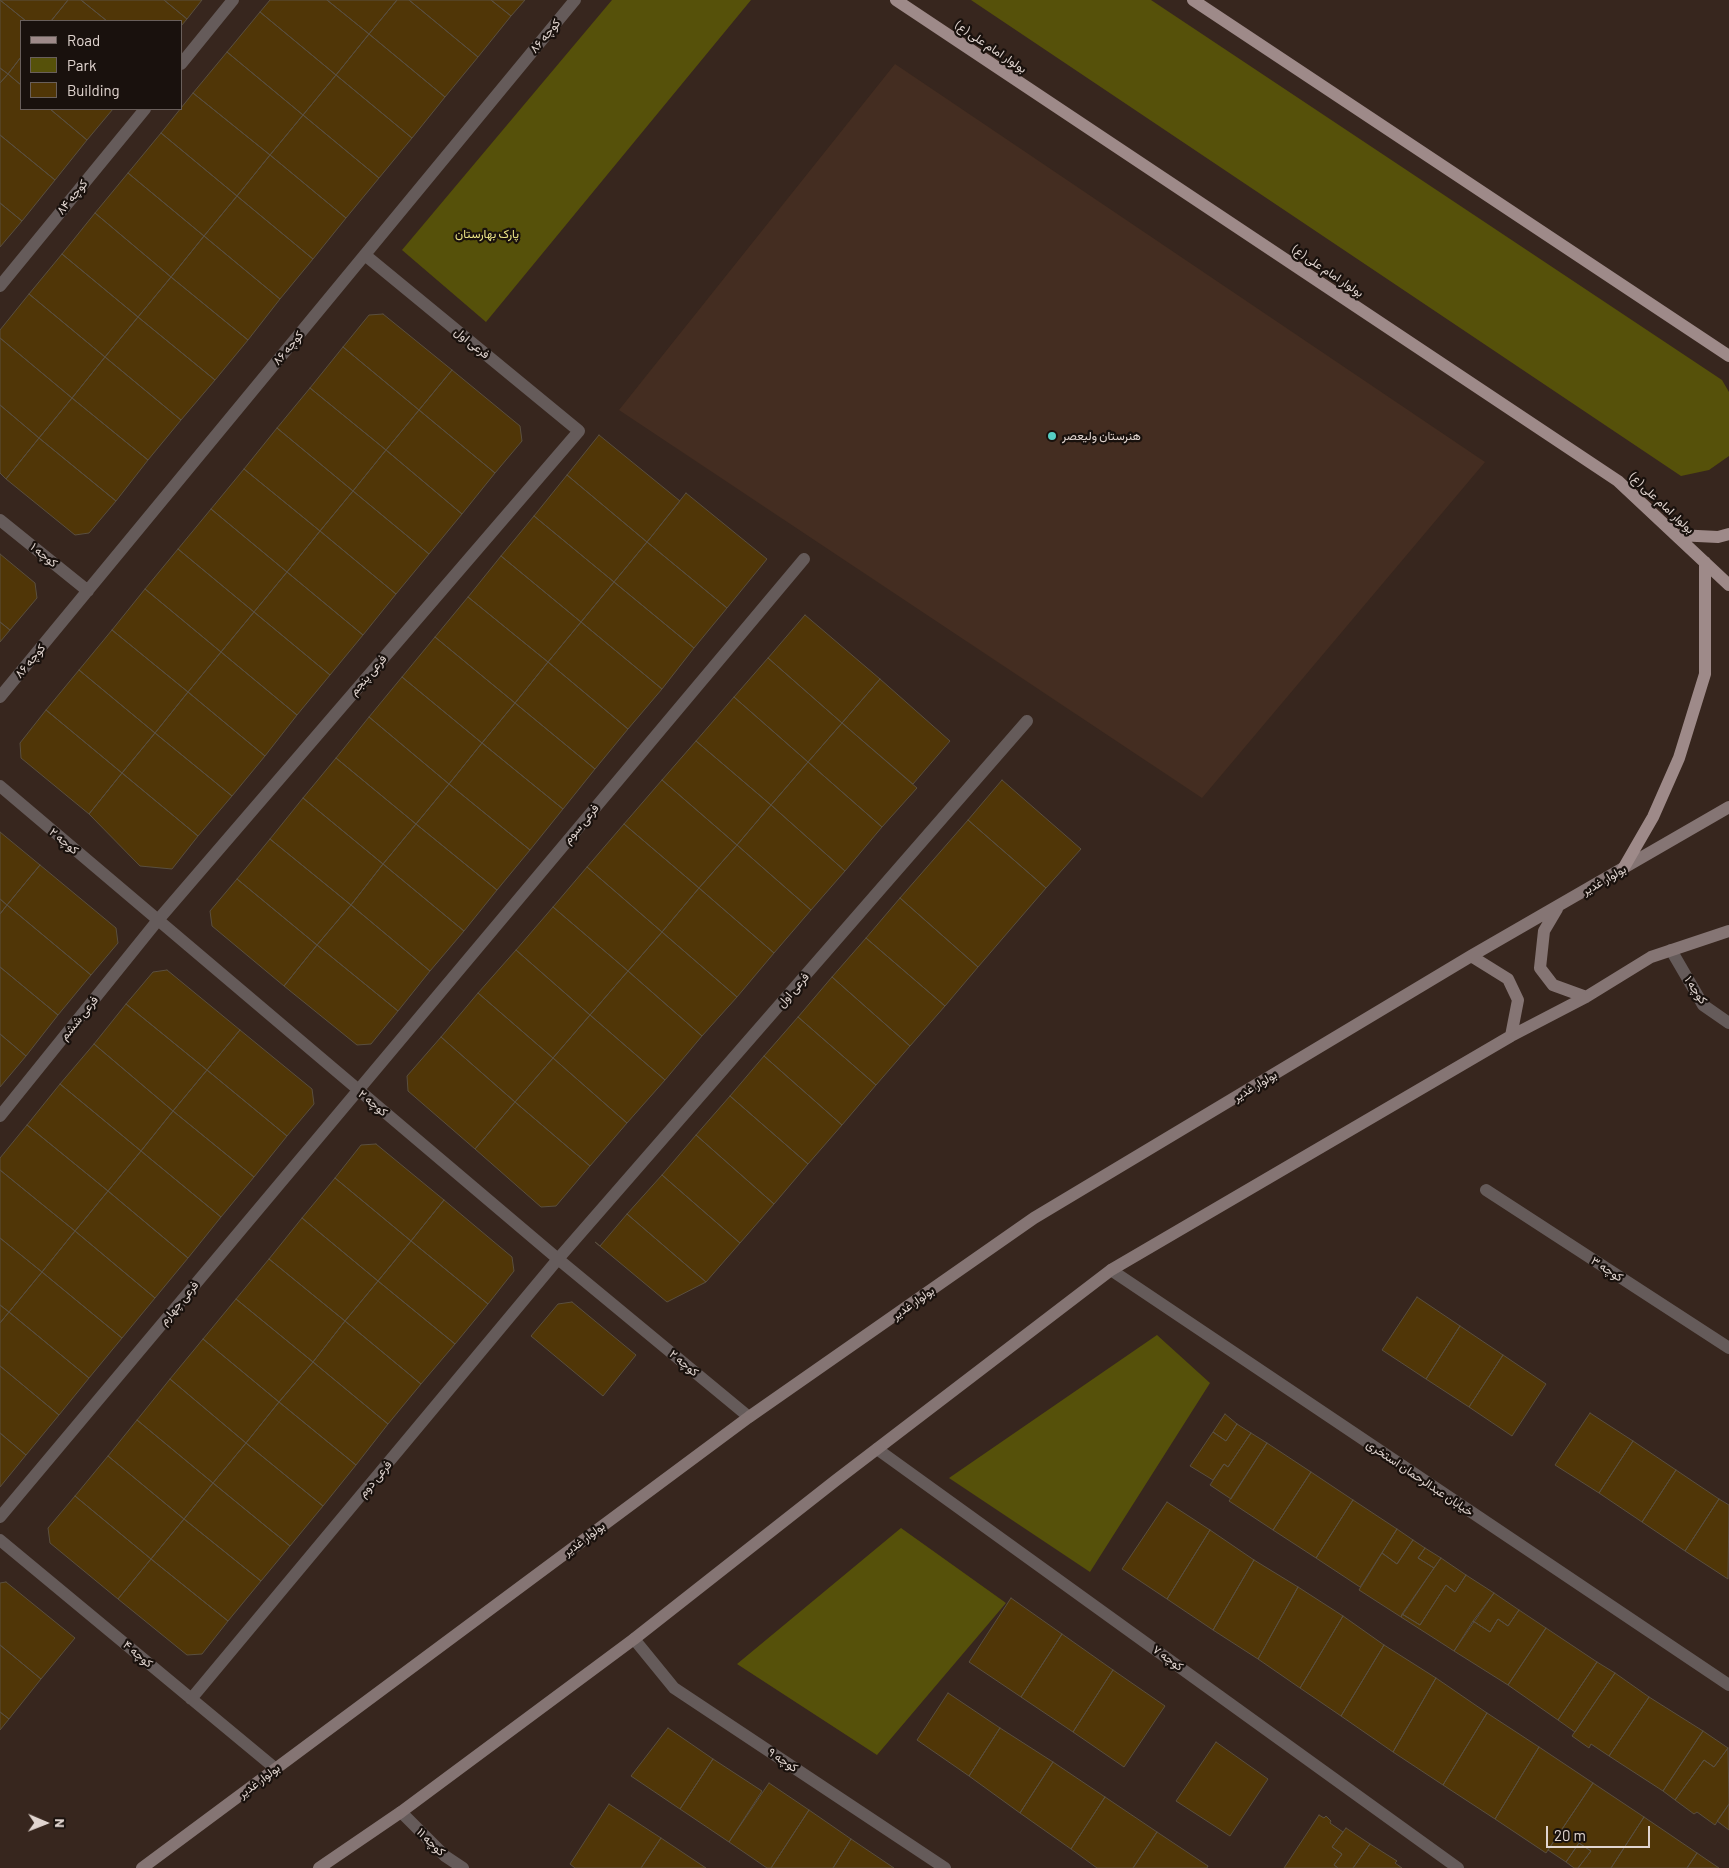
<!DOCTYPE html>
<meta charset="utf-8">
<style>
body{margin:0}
#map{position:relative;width:1729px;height:1868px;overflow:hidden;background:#37261e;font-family:Barlow,sans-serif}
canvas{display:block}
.legend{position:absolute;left:20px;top:20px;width:162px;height:90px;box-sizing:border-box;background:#19110d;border:1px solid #695f5b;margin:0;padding:6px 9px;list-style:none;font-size:15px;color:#e1d5d0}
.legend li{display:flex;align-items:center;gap:10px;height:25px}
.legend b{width:25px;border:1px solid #695f5b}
.north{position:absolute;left:20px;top:1798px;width:50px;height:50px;-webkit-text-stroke:4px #19110d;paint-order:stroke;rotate:91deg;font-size:14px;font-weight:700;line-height:20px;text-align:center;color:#e1d5d0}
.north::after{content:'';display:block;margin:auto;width:18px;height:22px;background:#e1d5d0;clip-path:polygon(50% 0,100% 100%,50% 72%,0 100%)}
.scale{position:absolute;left:1546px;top:1826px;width:104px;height:22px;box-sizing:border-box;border:2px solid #e1d5d0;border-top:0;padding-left:6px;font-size:15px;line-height:18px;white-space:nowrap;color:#e1d5d0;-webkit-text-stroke:4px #19110d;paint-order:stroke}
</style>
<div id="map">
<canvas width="1729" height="1868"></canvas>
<ul class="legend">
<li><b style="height:6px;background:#9e8a89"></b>Road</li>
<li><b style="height:14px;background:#56510a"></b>Park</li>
<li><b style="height:14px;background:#503607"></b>Building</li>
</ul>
<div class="north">N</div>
<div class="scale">20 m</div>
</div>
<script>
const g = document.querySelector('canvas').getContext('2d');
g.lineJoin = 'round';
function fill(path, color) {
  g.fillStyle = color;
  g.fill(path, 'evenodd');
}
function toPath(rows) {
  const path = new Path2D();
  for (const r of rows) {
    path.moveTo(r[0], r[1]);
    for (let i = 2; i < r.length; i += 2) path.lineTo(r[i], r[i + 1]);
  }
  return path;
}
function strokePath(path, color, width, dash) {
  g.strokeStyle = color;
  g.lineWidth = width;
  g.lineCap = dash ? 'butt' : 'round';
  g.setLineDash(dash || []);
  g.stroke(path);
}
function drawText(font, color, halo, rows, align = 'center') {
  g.font = font + ' Barlow,Vazirmatn,sans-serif';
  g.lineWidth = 4.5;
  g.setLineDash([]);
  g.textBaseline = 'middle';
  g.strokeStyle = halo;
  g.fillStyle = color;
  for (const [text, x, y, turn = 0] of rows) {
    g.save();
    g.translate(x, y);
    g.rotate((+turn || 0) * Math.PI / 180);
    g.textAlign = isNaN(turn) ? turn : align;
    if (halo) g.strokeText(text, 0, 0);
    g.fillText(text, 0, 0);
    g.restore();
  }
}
fill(toPath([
 [895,64,1485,462,1202,798,619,410]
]), '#442d21');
fill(toPath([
 [612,0,751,0,486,322,402,250],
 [971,0,1151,0,1722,380,1729,392,1729,456,1709,470,1681,476],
 [1157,1335,1210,1383,1090,1572,949,1478],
 [901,1528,1006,1603,877,1755,737,1664]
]), '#56510a');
const building = toPath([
 [0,0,68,0,51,21,26,21,0,0],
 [0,0,26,21,21,21,21,57,8,74,0,68,0,0],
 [68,0,81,0,107,21,51,21,68,0],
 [81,0,164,0,187,19,181,26,181,21,107,21,81,0],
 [164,0,202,0,187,19,164,0],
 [270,0,327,0,369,34,336,75,260,12,270,0],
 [327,0,397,0,369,34,327,0],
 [397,0,409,0,478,57,445,97,369,34,397,0],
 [409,0,491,0,511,16,478,57,409,0],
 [491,0,525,0,511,16,491,0],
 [260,12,336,75,303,115,227,52,260,12],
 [369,34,445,97,412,138,336,75,369,34],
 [227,52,303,115,270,155,193,93,227,52],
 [21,57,21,85,8,74,21,57],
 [0,68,8,74,0,83,0,68],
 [8,74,21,85,21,109,50,109,87,140,55,180,0,135,0,83,8,74],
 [336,75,412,138,379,178,303,115,336,75],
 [193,93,270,155,237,196,161,133,193,93],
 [50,109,113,109,87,140,50,109],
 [303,115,379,178,346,218,270,155,303,115],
 [161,133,237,196,204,236,128,173,161,133],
 [0,135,55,180,22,221,0,203,0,135],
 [270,155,346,218,313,259,237,196,270,155],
 [128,173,204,236,171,277,95,213,128,173],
 [237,196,313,259,280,299,204,236,237,196],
 [0,203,22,221,0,247,0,203],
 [95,213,171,277,138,317,62,254,95,213],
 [204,236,280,299,248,340,171,277,204,236],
 [62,254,138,317,105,357,29,294,62,254],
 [171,277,248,340,215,380,138,317,171,277],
 [29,294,105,357,72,398,0,338,0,330,29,294],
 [383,314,452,370,419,410,343,347,369,315,383,314],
 [138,317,215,380,181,420,105,357,138,317],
 [0,338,72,398,39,438,0,405,0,338],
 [343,347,419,410,386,450,310,388,343,347],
 [105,357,181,420,148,460,72,398,105,357],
 [452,370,520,426,522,441,495,473,419,410,452,370],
 [310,388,386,450,353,491,277,428,310,388],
 [72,398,148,460,116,501,39,438,72,398],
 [0,405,39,438,6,479,0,473,0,405],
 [419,410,495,473,462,514,386,450,419,410],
 [277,428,353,491,320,531,244,469,277,428],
 [599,435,680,501,647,542,567,475,599,435],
 [39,438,116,501,89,533,75,535,6,479,39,438],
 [386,450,462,514,429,554,353,491,386,450],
 [244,469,320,531,287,572,211,509,244,469],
 [567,475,647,542,614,582,534,516,567,475],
 [353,491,429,554,396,594,320,531,353,491],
 [686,493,767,559,727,608,647,542,686,493],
 [211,509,287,572,254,612,178,549,211,509],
 [534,516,614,582,581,622,501,556,534,516],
 [320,531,396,594,363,635,287,572,320,531],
 [647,542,727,608,694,648,614,582,647,542],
 [178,549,254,612,221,652,145,589,178,549],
 [0,554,35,583,37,598,10,630,0,622,0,554],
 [501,556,581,622,548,662,468,597,501,556],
 [287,572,363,635,330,675,254,612,287,572],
 [614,582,694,648,662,689,581,622,614,582],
 [145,589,221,652,188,692,112,630,145,589],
 [468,597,548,662,515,703,435,637,468,597],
 [254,612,330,675,297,715,221,652,254,612],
 [805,615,880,679,842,723,768,658,805,615],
 [0,622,10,630,0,642,0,622],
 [581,622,662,689,628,729,548,662,581,622],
 [112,630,188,692,155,733,79,670,112,630],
 [435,637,515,703,482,743,402,677,435,637],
 [221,652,297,715,265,756,188,692,221,652],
 [768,658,842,723,808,762,734,697,768,658],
 [548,662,628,729,595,769,515,703,548,662],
 [79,670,155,733,122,773,46,710,79,670],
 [402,677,482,743,449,784,369,717,402,677],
 [880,679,950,741,913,784,842,723,880,679],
 [188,692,265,756,232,796,155,733,188,692],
 [734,697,808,762,771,805,696,741,734,697],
 [515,703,595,769,563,809,482,743,515,703],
 [46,710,122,773,89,814,21,758,20,743,46,710],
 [369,717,449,784,416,824,336,758,369,717],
 [842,723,917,788,882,827,808,762,842,723],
 [155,733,232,796,198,836,122,773,155,733],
 [696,741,771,805,737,845,662,780,696,741],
 [482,743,563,809,530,850,449,784,482,743],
 [336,758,416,824,383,864,303,798,336,758],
 [808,762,882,827,845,871,771,805,808,762],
 [122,773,198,836,172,869,140,866,89,814,122,773],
 [662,780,737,845,699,888,624,824,662,780],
 [1002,780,1081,849,1046,888,968,820,1002,780],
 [449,784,530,850,497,890,416,824,449,784],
 [303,798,383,864,351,905,270,839,303,798],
 [771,805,845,871,811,910,737,845,771,805],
 [968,820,1046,888,978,967,900,898,968,820],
 [416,824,497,890,464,931,383,864,416,824],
 [624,824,699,888,662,932,587,867,624,824],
 [0,832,40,865,7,905,0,899,0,832],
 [270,839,351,905,317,945,237,879,270,839],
 [737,845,811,910,774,953,699,888,737,845],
 [383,864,464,931,430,971,351,905,383,864],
 [40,865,116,928,118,943,91,975,7,905,40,865],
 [587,867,662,932,628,971,553,907,587,867],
 [237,879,317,945,284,986,212,926,210,911,237,879],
 [699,888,774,953,737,997,662,932,699,888],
 [900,898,978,967,945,1006,866,938,900,898],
 [0,899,7,905,0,914,0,899],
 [7,905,91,975,58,1015,0,967,0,914,7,905],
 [351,905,430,971,398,1011,317,945,351,905],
 [553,907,628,971,590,1015,516,950,553,907],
 [662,932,737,997,702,1036,628,971,662,932],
 [866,938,945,1006,910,1046,832,977,866,938],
 [317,945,398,1011,371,1044,357,1045,284,986,317,945],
 [516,950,590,1015,553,1058,478,993,516,950],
 [0,967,58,1015,26,1056,0,1034,0,967],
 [167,970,240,1030,207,1070,126,1004,153,972,167,970],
 [628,971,702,1036,665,1080,590,1015,628,971],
 [832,977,910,1046,876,1085,798,1017,832,977],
 [478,993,553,1058,515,1102,441,1037,478,993],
 [126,1004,207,1070,173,1111,94,1044,126,1004],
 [590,1015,665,1080,627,1123,553,1058,590,1015],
 [798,1017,876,1085,842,1125,764,1056,798,1017],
 [240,1030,312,1089,314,1104,287,1136,207,1070,240,1030],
 [0,1034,26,1056,0,1087,0,1034],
 [441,1037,515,1102,475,1149,408,1091,407,1076,441,1037],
 [94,1044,173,1111,141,1151,60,1084,94,1044],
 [764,1056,842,1125,808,1164,730,1096,764,1056],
 [553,1058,627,1123,590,1166,515,1102,553,1058],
 [207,1070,287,1136,254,1177,173,1111,207,1070],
 [60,1084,141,1151,108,1191,27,1125,60,1084],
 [730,1096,808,1164,774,1204,696,1135,730,1096],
 [515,1102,590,1166,556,1206,541,1207,475,1149,515,1102],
 [173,1111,254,1177,221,1217,141,1151,173,1111],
 [27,1125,108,1191,75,1231,0,1170,0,1158,27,1125],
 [696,1135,774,1204,740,1243,662,1175,696,1135],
 [376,1144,444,1200,411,1241,335,1178,361,1145,376,1144],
 [141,1151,221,1217,188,1258,108,1191,141,1151],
 [0,1170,75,1231,42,1272,0,1238,0,1170],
 [662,1175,740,1243,706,1282,627,1214,662,1175],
 [335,1178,411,1241,378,1281,302,1218,335,1178],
 [108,1191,188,1258,155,1298,75,1231,108,1191],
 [444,1200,512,1257,514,1271,488,1304,411,1241,444,1200],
 [627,1214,706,1282,667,1302,595,1242,600,1246,627,1214],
 [302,1218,378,1281,345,1321,269,1259,302,1218],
 [75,1231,155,1298,122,1338,42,1272,75,1231],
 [0,1238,42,1272,9,1312,0,1305,0,1238],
 [411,1241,488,1304,455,1344,378,1281,411,1241],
 [269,1259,345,1321,313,1362,236,1299,269,1259],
 [42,1272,122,1338,89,1378,9,1312,42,1272],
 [378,1281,455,1344,421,1384,345,1321,378,1281],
 [1417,1297,1460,1326,1426,1379,1382,1350,1417,1297],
 [236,1299,313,1362,279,1402,203,1339,236,1299],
 [572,1302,636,1355,603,1396,531,1336,558,1304,572,1302],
 [0,1305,9,1312,0,1323,0,1305],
 [9,1312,89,1378,59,1415,0,1366,0,1323,9,1312],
 [345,1321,421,1384,388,1424,313,1362,345,1321],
 [1460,1326,1503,1355,1469,1407,1426,1379,1460,1326],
 [203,1339,279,1402,246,1443,170,1379,203,1339],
 [1503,1355,1546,1384,1512,1436,1469,1407,1503,1355],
 [313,1362,388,1424,356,1465,279,1402,313,1362],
 [0,1366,59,1415,26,1455,0,1433,0,1366],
 [170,1379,246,1443,213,1483,137,1420,170,1379],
 [279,1402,356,1465,323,1506,246,1443,279,1402],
 [1590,1413,1633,1441,1599,1493,1555,1465,1590,1413],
 [1225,1414,1237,1424,1226,1441,1213,1432,1225,1414],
 [137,1420,213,1483,184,1519,108,1456,137,1420],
 [1237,1424,1251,1433,1228,1467,1224,1464,1213,1480,1190,1466,1213,1432,1226,1441,1237,1424],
 [0,1433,26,1455,0,1487,0,1433],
 [1251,1433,1267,1443,1231,1499,1210,1485,1224,1464,1228,1467,1251,1433],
 [1633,1441,1676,1470,1642,1522,1599,1493,1633,1441],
 [246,1443,323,1506,290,1546,213,1483,246,1443],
 [1267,1443,1311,1472,1273,1530,1229,1501,1267,1443],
 [108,1456,184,1519,151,1559,75,1496,108,1456],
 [1676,1470,1719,1499,1685,1551,1642,1522,1676,1470],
 [1311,1472,1353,1500,1316,1558,1273,1530,1311,1472],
 [213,1483,290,1546,261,1581,184,1519,213,1483],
 [75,1496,151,1559,118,1599,50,1543,48,1528,75,1496],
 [1719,1499,1729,1505,1728,1579,1685,1551,1719,1499],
 [1353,1500,1397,1529,1360,1587,1316,1558,1353,1500],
 [1167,1502,1210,1530,1167,1599,1122,1569,1167,1502],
 [184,1519,261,1581,228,1621,151,1559,184,1519],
 [1397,1529,1413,1540,1397,1564,1382,1553,1397,1529],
 [1210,1530,1254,1560,1213,1630,1167,1599,1210,1530],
 [1413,1540,1425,1548,1418,1558,1434,1568,1401,1617,1359,1590,1382,1553,1397,1564,1413,1540],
 [1425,1548,1441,1558,1434,1568,1418,1558,1425,1548],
 [1441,1558,1466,1575,1455,1592,1446,1585,1420,1625,1402,1614,1441,1558],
 [151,1559,228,1621,202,1654,187,1655,118,1599,151,1559],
 [1254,1560,1298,1587,1258,1659,1213,1630,1254,1560],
 [1466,1575,1494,1593,1454,1651,1401,1617,1402,1614,1420,1625,1446,1585,1455,1592,1466,1575],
 [6,1582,75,1638,41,1679,0,1645,0,1583,6,1582],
 [1298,1587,1343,1616,1300,1688,1258,1659,1298,1587],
 [1494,1593,1519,1610,1508,1626,1498,1619,1490,1632,1473,1621,1494,1593],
 [1011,1598,1062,1634,1021,1697,969,1662,1011,1598],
 [1519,1610,1546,1628,1508,1685,1454,1651,1473,1621,1490,1632,1498,1619,1508,1626,1519,1610],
 [1343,1616,1384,1645,1341,1716,1300,1688,1343,1616],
 [1546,1628,1597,1662,1558,1720,1508,1685,1546,1628],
 [1062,1634,1113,1670,1073,1732,1021,1697,1062,1634],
 [0,1645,41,1679,9,1719,0,1712,0,1645],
 [1384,1645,1436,1678,1393,1752,1341,1716,1384,1645],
 [1597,1662,1615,1673,1575,1732,1558,1720,1597,1662],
 [1113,1670,1165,1706,1124,1767,1073,1732,1113,1670],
 [1615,1673,1649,1697,1609,1756,1591,1744,1589,1748,1572,1736,1615,1673],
 [1436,1678,1487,1713,1443,1785,1393,1752,1436,1678],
 [948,1693,1000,1728,969,1776,917,1740,948,1693],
 [1649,1697,1703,1731,1663,1791,1609,1756,1649,1697],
 [0,1712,9,1719,0,1730,0,1712],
 [1487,1713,1539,1747,1495,1819,1443,1785,1487,1713],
 [668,1728,713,1759,680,1809,631,1776,668,1728],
 [1000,1728,1053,1762,1020,1813,969,1776,1000,1728],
 [1703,1731,1728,1748,1714,1767,1704,1760,1675,1800,1663,1791,1703,1731],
 [1216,1742,1268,1779,1230,1836,1176,1801,1216,1742],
 [1539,1747,1593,1783,1546,1853,1495,1819,1539,1747],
 [1728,1748,1729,1804,1715,1825,1697,1812,1694,1814,1675,1800,1704,1760,1714,1767,1728,1748],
 [713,1759,762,1791,729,1842,680,1809,713,1759],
 [1053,1762,1105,1797,1071,1849,1020,1813,1053,1762],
 [769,1783,809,1810,771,1868,767,1868,729,1842,769,1783],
 [1593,1783,1644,1817,1611,1868,1578,1868,1591,1851,1579,1843,1566,1862,1548,1850,1593,1783],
 [1105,1797,1157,1832,1133,1868,1097,1868,1071,1849,1105,1797],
 [609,1804,661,1838,641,1868,575,1868,570,1864,609,1804],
 [1729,1804,1729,1830,1717,1821,1729,1804],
 [809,1810,851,1839,833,1868,771,1868,809,1810],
 [1319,1815,1324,1818,1326,1816,1331,1821,1330,1823,1343,1832,1332,1847,1342,1854,1334,1865,1338,1868,1284,1868,1319,1815],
 [1644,1817,1697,1853,1687,1868,1611,1868,1644,1817],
 [1346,1828,1370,1844,1353,1868,1338,1868,1334,1865,1342,1854,1332,1847,1346,1828],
 [1157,1832,1208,1866,1207,1868,1133,1868,1157,1832],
 [661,1838,706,1868,641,1868,661,1838],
 [851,1839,894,1868,833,1868,851,1839],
 [1579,1843,1591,1851,1578,1868,1574,1868,1566,1862,1579,1843],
 [1370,1844,1397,1861,1395,1863,1402,1868,1353,1868,1370,1844],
 [1697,1853,1719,1868,1687,1868,1697,1853]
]);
fill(building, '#503607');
strokePath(building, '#5a4f3f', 1);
strokePath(toPath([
 [181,64,233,0],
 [0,286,145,109],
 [0,520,88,591],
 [0,697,575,0],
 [0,786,558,1259,749,1417],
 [1671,950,1703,1005,1729,1023],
 [0,1116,158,920,579,431,365,255],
 [1486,1190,1729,1348],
 [1111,1270,1729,1685],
 [877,1449,1458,1868],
 [0,1517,804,559],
 [0,1540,276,1769],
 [634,1639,674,1688,945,1868],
 [191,1699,558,1259,1027,721],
 [401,1812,445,1856,463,1868]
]), '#655b5a', 12);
strokePath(toPath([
 [1557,909,1544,931,1540,968,1553,985,1586,997],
 [1471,956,1508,979,1518,1000,1511,1036],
 [142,1868,749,1417,1034,1218,1471,956,1729,807],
 [319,1868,401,1812,634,1639,835,1481,1111,1270,1511,1036,1586,997,1651,957,1729,931]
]), '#857574', 12);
strokePath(toPath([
 [896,0,1618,481,1729,585],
 [1193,0,1729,356],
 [1677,535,1718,537,1729,534],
 [1623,869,1653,817,1679,758,1705,674,1705,562]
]), '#9e8a89', 12);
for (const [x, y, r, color] of [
 [1052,436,5,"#55cec4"]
]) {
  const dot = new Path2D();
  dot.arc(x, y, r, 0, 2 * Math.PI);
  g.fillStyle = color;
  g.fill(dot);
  strokePath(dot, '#19110d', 2);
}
drawText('12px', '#e1d5d0', '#19110d', [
 ["کوچه ۸۶",545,36,-50],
 ["بولوار امام علی (ع)",991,47,34],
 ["کوچه ۸۴",72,197,-51],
 ["بولوار امام علی (ع)",1328,271,34],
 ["فرعی اول",472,343,39],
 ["کوچه ۸۶",288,348,-50],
 ["بولوار امام علی (ع)",1662,503,43],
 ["کوچه ۱",44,555,39],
 ["کوچه ۸۶",30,661,-50],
 ["فرعی پنجم",368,675,-49],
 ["فرعی سوم",581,824,-50],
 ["کوچه ۲",64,841,40],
 ["بولوار غدیر",1604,880,-30],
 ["فرعی اول",793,990,-49],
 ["کوچه ۱",1696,990,56],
 ["فرعی ششم",79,1018,-51],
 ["بولوار غدیر",1255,1086,-31],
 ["کوچه ۲",373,1103,40],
 ["کوچه ۳",1607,1269,33],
 ["فرعی چهارم",179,1303,-50],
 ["بولوار غدیر",913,1303,-35],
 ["کوچه ۲",684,1363,40],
 ["خیابان عبدالرحمان استخری",1420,1478,34],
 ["فرعی دوم",375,1479,-50],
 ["بولوار غدیر",584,1539,-37],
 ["کوچه ۴",138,1654,40],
 ["کوچه ۷",1168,1658,36],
 ["کوچه ۹",783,1760,34],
 ["بولوار غدیر",259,1781,-37],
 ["کوچه ۱۱",431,1842,44]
]);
drawText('12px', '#ece587', '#19110d', [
 ["پارک بهارستان",487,234]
]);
drawText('12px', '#e1d5d0', '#19110d', [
 ["هنرستان ولیعصر",1062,436]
], 'left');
</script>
